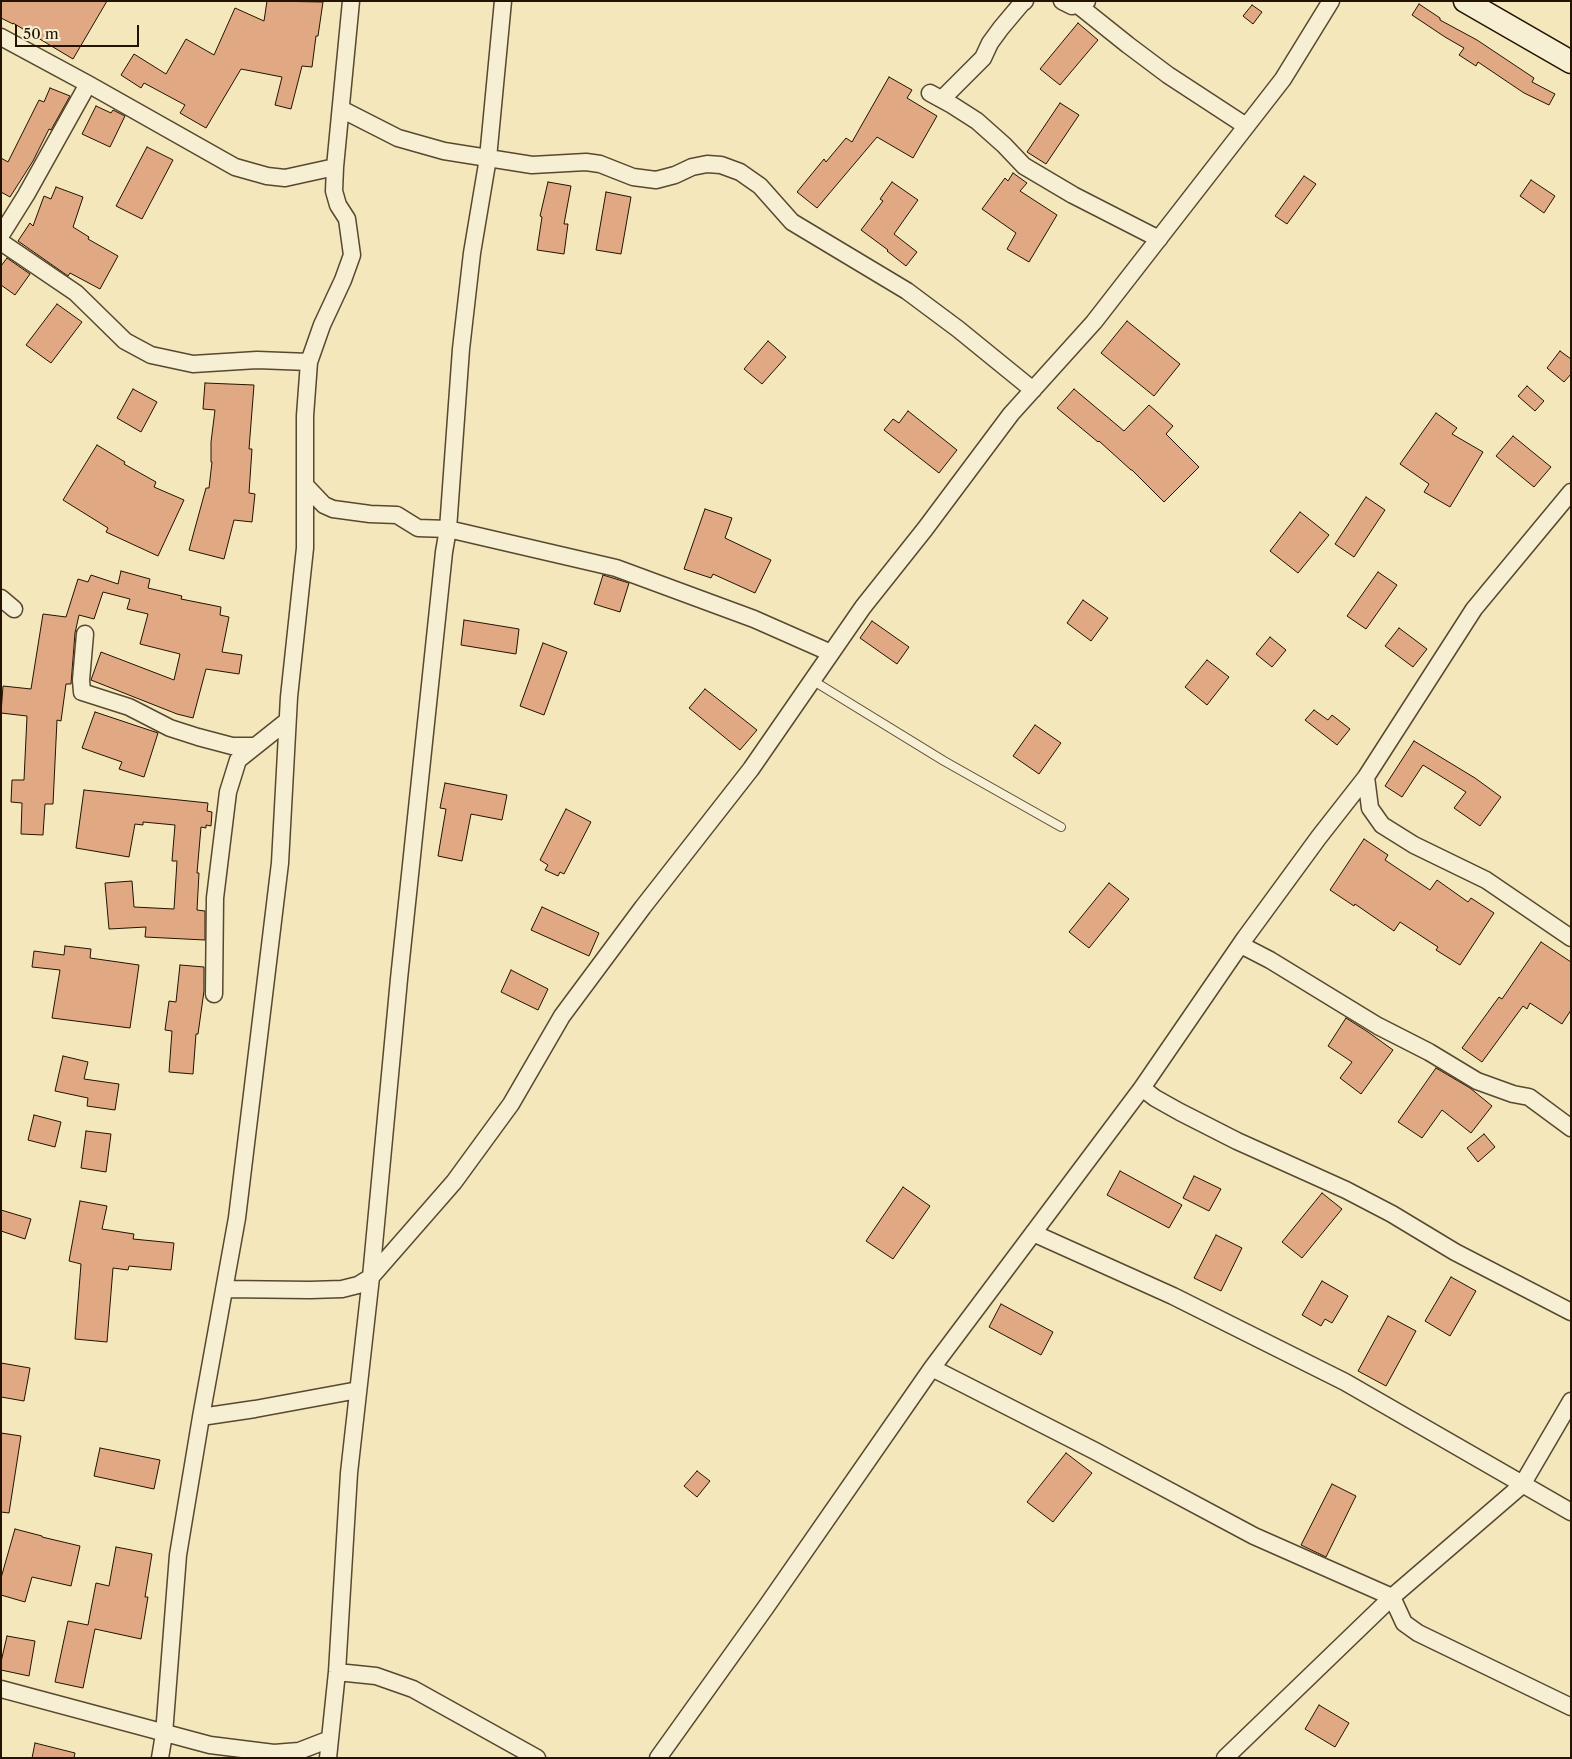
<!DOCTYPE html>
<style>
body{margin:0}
#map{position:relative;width:1572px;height:1759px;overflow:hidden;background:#f3e7bb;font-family:"Libre Caslon Text",serif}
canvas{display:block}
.frame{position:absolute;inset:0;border:2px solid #231300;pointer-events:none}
.scale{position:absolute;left:15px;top:25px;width:124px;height:22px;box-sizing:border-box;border:2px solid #231300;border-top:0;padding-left:6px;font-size:15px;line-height:18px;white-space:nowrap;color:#231300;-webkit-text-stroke:4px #f7efd3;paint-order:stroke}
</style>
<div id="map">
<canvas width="1572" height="1759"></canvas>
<div class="frame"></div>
<div class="scale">50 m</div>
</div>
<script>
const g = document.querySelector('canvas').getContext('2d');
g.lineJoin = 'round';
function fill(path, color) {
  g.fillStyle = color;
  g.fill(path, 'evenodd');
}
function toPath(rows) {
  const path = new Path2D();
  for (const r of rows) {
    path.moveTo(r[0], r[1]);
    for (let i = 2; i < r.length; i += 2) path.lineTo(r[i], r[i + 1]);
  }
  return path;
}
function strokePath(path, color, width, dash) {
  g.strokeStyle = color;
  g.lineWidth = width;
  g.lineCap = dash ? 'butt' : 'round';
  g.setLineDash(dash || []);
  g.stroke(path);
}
const building = toPath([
 [1,1,107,1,73,59,13,23,13,24,1,18,1,1],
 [267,1,323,2,318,36,316,36,312,67,302,66,291,109,275,105,282,77,241,69,206,128,180,113,185,105,144,83,141,88,121,75,134,54,166,74,186,39,214,55,235,8,264,21,267,1],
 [1419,4,1440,18,1440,20,1477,40,1534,78,1532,82,1555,94,1549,105,1524,93,1478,62,1476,66,1459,55,1464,48,1445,37,1412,15,1419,4],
 [1252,5,1262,12,1253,24,1243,16,1252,5],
 [1078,23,1098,40,1060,85,1040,69,1078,23],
 [889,77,912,90,907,98,937,116,913,158,877,137,817,208,797,192,824,159,826,162,846,138,852,142,889,77],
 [50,88,70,96,51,130,49,129,33,161,10,197,1,192,1,158,8,162,39,100,44,102,50,88],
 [1060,103,1079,115,1046,164,1027,152,1060,103],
 [96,106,111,113,113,110,125,116,110,147,82,134,96,106],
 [147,147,173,160,142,219,116,206,147,147],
 [1013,173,1027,183,1020,191,1057,215,1029,262,1007,249,1016,233,982,209,1005,178,1008,181,1013,173],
 [1304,176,1316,184,1287,224,1275,216,1304,176],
 [1531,180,1555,196,1544,213,1520,196,1531,180],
 [548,182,571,186,564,224,568,224,564,254,537,250,542,217,540,216,548,182],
 [892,182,918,200,894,234,917,252,906,266,887,251,888,250,861,230,883,201,880,199,892,182],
 [56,187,83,197,73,227,89,237,88,239,118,256,100,289,70,273,68,276,18,241,30,223,33,226,44,196,51,199,56,187],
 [606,192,631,197,621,254,596,250,606,192],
 [7,258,30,274,15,295,1,285,1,266,7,258],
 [57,304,82,322,51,363,26,345,57,304],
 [1127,321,1180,364,1154,396,1101,353,1127,321],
 [768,341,786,357,762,384,744,369,768,341],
 [1560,351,1571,359,1571,374,1564,382,1547,368,1560,351],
 [205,383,254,385,249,449,252,449,249,493,255,494,252,522,234,520,224,559,189,550,206,488,209,488,212,462,211,462,211,442,215,410,203,409,205,383],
 [1527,386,1544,401,1535,411,1518,396,1527,386],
 [133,389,157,402,141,432,117,418,133,389],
 [1074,389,1124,431,1149,405,1173,426,1166,434,1199,467,1164,502,1132,470,1131,470,1099,441,1098,442,1057,408,1074,389],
 [908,411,957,450,939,473,884,430,893,419,899,423,908,411],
 [1436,413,1457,428,1452,434,1483,452,1450,507,1424,492,1429,484,1400,464,1436,413],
 [1513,436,1551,467,1534,487,1496,456,1513,436],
 [97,445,125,462,124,464,156,482,154,487,184,500,158,556,106,532,108,528,63,500,97,445],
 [1366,497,1385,510,1354,557,1335,544,1366,497],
 [705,509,732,518,725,538,771,560,755,593,713,574,711,578,684,569,705,509],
 [1300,512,1329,535,1298,573,1270,551,1300,512],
 [121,571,150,579,148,588,182,596,181,599,221,607,220,615,229,617,222,652,242,655,239,674,206,669,193,718,177,714,91,680,101,652,174,680,180,654,140,644,148,614,127,609,130,599,103,592,94,619,79,615,75,633,71,684,66,684,61,721,57,720,53,804,45,804,43,835,21,834,22,803,11,802,12,780,24,780,27,716,1,713,3,686,31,689,43,614,66,617,78,579,88,582,91,575,118,584,121,571],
 [1378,572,1397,585,1366,629,1347,616,1378,572],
 [603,575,629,583,620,612,594,604,603,575],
 [1083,600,1108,618,1091,641,1067,623,1083,600],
 [464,620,519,629,516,654,461,645,464,620],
 [872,621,909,647,897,664,860,638,872,621],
 [1399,628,1427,649,1413,667,1385,646,1399,628],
 [1270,637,1286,650,1272,667,1256,654,1270,637],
 [543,643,567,652,544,715,520,706,543,643],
 [1207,660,1229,677,1207,705,1185,687,1207,660],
 [705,689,757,730,740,750,689,708,705,689],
 [1314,710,1328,720,1332,715,1350,729,1337,745,1305,720,1314,710],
 [95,712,158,733,144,777,119,769,122,762,82,748,95,712],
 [1035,725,1061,743,1039,774,1013,756,1035,725],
 [1414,741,1475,778,1501,797,1480,826,1454,808,1466,792,1423,765,1402,797,1385,786,1414,741],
 [445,783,507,795,502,820,471,814,462,861,438,856,446,809,440,808,445,783],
 [84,790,208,803,207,811,212,812,211,826,206,825,206,828,201,827,197,873,199,873,197,910,205,911,205,940,145,937,146,927,109,929,105,883,132,881,134,907,174,909,177,861,172,861,175,825,143,822,143,825,135,824,129,857,76,848,84,790],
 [566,809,591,822,564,874,560,872,558,876,545,870,548,865,540,860,566,809],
 [1364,839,1388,855,1385,860,1430,890,1437,880,1468,902,1471,898,1494,913,1460,965,1436,950,1438,947,1400,922,1394,931,1355,904,1354,906,1330,890,1364,839],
 [1109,883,1129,899,1089,948,1069,932,1109,883],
 [542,907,599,933,589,956,531,930,542,907],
 [1541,942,1571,962,1571,1010,1562,1024,1530,1003,1527,1009,1523,1006,1482,1062,1462,1048,1499,997,1502,999,1541,942],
 [65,946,91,949,90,958,139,965,130,1028,52,1018,60,970,32,967,34,951,64,955,65,946],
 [180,965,204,967,204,991,198,1034,196,1034,193,1074,169,1072,172,1031,165,1030,169,1001,176,1002,180,965],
 [511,970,548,989,538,1010,501,992,511,970],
 [1346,1018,1368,1032,1393,1050,1361,1094,1340,1078,1352,1062,1328,1046,1346,1018],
 [63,1056,88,1062,84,1079,119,1084,115,1110,87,1106,88,1098,55,1091,63,1056],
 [1436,1068,1470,1088,1492,1106,1471,1133,1442,1110,1422,1138,1398,1122,1436,1068],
 [34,1115,61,1122,55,1147,28,1140,34,1115],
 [86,1131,111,1134,106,1172,81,1168,86,1131],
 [1484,1134,1495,1147,1478,1162,1467,1148,1484,1134],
 [1120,1171,1182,1205,1169,1228,1107,1195,1120,1171],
 [1194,1176,1221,1189,1209,1211,1183,1198,1194,1176],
 [903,1187,930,1206,893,1259,866,1241,903,1187],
 [1322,1193,1342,1209,1302,1258,1282,1242,1322,1193],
 [80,1201,107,1206,102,1229,134,1234,133,1239,174,1243,171,1270,129,1266,128,1270,113,1268,107,1342,75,1339,81,1264,69,1261,80,1201],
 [1,1210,31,1219,25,1239,1,1231,1,1210],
 [1216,1235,1242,1248,1221,1291,1194,1278,1216,1235],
 [1451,1277,1476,1291,1450,1336,1425,1321,1451,1277],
 [1322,1281,1348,1296,1332,1323,1325,1319,1321,1326,1302,1315,1322,1281],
 [1001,1304,1053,1332,1041,1355,989,1327,1001,1304],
 [1388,1316,1416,1331,1386,1386,1358,1371,1388,1316],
 [1,1363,30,1368,24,1401,1,1397,1,1363],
 [1,1433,21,1436,9,1513,1,1512,1,1433],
 [100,1448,160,1460,154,1489,94,1476,100,1448],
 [1066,1453,1092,1473,1053,1522,1027,1502,1066,1453],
 [697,1471,710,1481,697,1497,684,1486,697,1471],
 [1332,1484,1356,1496,1326,1557,1301,1545,1332,1484],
 [15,1529,42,1536,42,1537,80,1546,71,1586,32,1577,25,1602,1,1595,1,1578,15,1529],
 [116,1547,152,1554,145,1597,148,1597,141,1639,95,1629,83,1688,55,1682,68,1621,88,1625,96,1583,109,1586,116,1547],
 [7,1636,35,1641,29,1676,1,1670,1,1662,7,1636],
 [1319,1705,1349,1723,1335,1747,1305,1729,1319,1705],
 [35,1743,75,1753,74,1758,32,1758,35,1743]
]);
fill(building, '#e1a884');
strokePath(building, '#231300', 1);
const service = toPath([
 [812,680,944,761,1061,827]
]);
const minor = toPath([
 [1062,1,1072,6,1085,3,1087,1],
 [1078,5,1128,45,1168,75,1246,126],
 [1,37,88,84,235,167,267,176,285,178,335,167],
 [930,93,952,105,977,121,1004,145,1024,166,1073,195,1159,239],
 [942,99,983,58,990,43,1001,28,1022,3,1025,1],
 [341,109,398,138,444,151,532,165,586,162,600,164,633,177,656,180,675,175,692,167,707,164,721,165,740,172,760,186,792,222,907,291,958,329,1033,390],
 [1,235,26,195,88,84],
 [1,242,76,293,125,341,151,355,193,364,257,360,309,362],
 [305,485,324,505,333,509,370,514,397,515,418,528,448,529,616,568,754,619,831,653],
 [1,598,14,609],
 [85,634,81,680,82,692,129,707,170,728,198,737,232,746,255,746],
 [1366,777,1370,808,1382,825,1414,845,1486,880,1571,938],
 [1241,945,1270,960,1378,1026,1429,1052,1477,1081,1513,1094,1529,1097,1571,1128],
 [214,994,215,898,228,792,238,760,287,721],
 [1142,1088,1155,1098,1180,1112,1237,1141,1346,1190,1392,1214,1455,1252,1571,1312],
 [1033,1233,1173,1296,1345,1382,1571,1512],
 [224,1289,310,1290,342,1289,358,1285,371,1277,454,1182,511,1104,562,1016,643,907,751,769,863,607,925,529,1011,414,1094,322,1283,79,1331,1],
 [932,1368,1095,1451,1254,1536,1392,1597,1404,1623,1418,1633,1571,1707],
 [201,1417,255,1409,358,1390],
 [337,1672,376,1676,413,1689,537,1758],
 [1,1689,210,1745,274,1753,299,1751,330,1739],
 [160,1758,164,1734,178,1555,201,1417,237,1218,280,863,289,697,305,548,305,416,309,362,322,325,343,280,352,255,347,219,338,205,334,191,335,167,351,1],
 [328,1758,337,1672,349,1473,371,1277,399,979,444,552,448,529,461,349,472,253,488,158,503,1],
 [658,1758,766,1607,932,1368,1142,1088,1245,938,1319,837,1366,777,1474,609,1571,492],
 [1225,1758,1392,1597,1522,1485,1571,1401]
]);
const secondary = toPath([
 [1465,1,1571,62]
]);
strokePath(service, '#57482f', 10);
strokePath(minor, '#57482f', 19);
strokePath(secondary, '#231300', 25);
strokePath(service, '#f7efd3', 8);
strokePath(minor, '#f7efd3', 16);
strokePath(secondary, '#f7efd3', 22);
</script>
